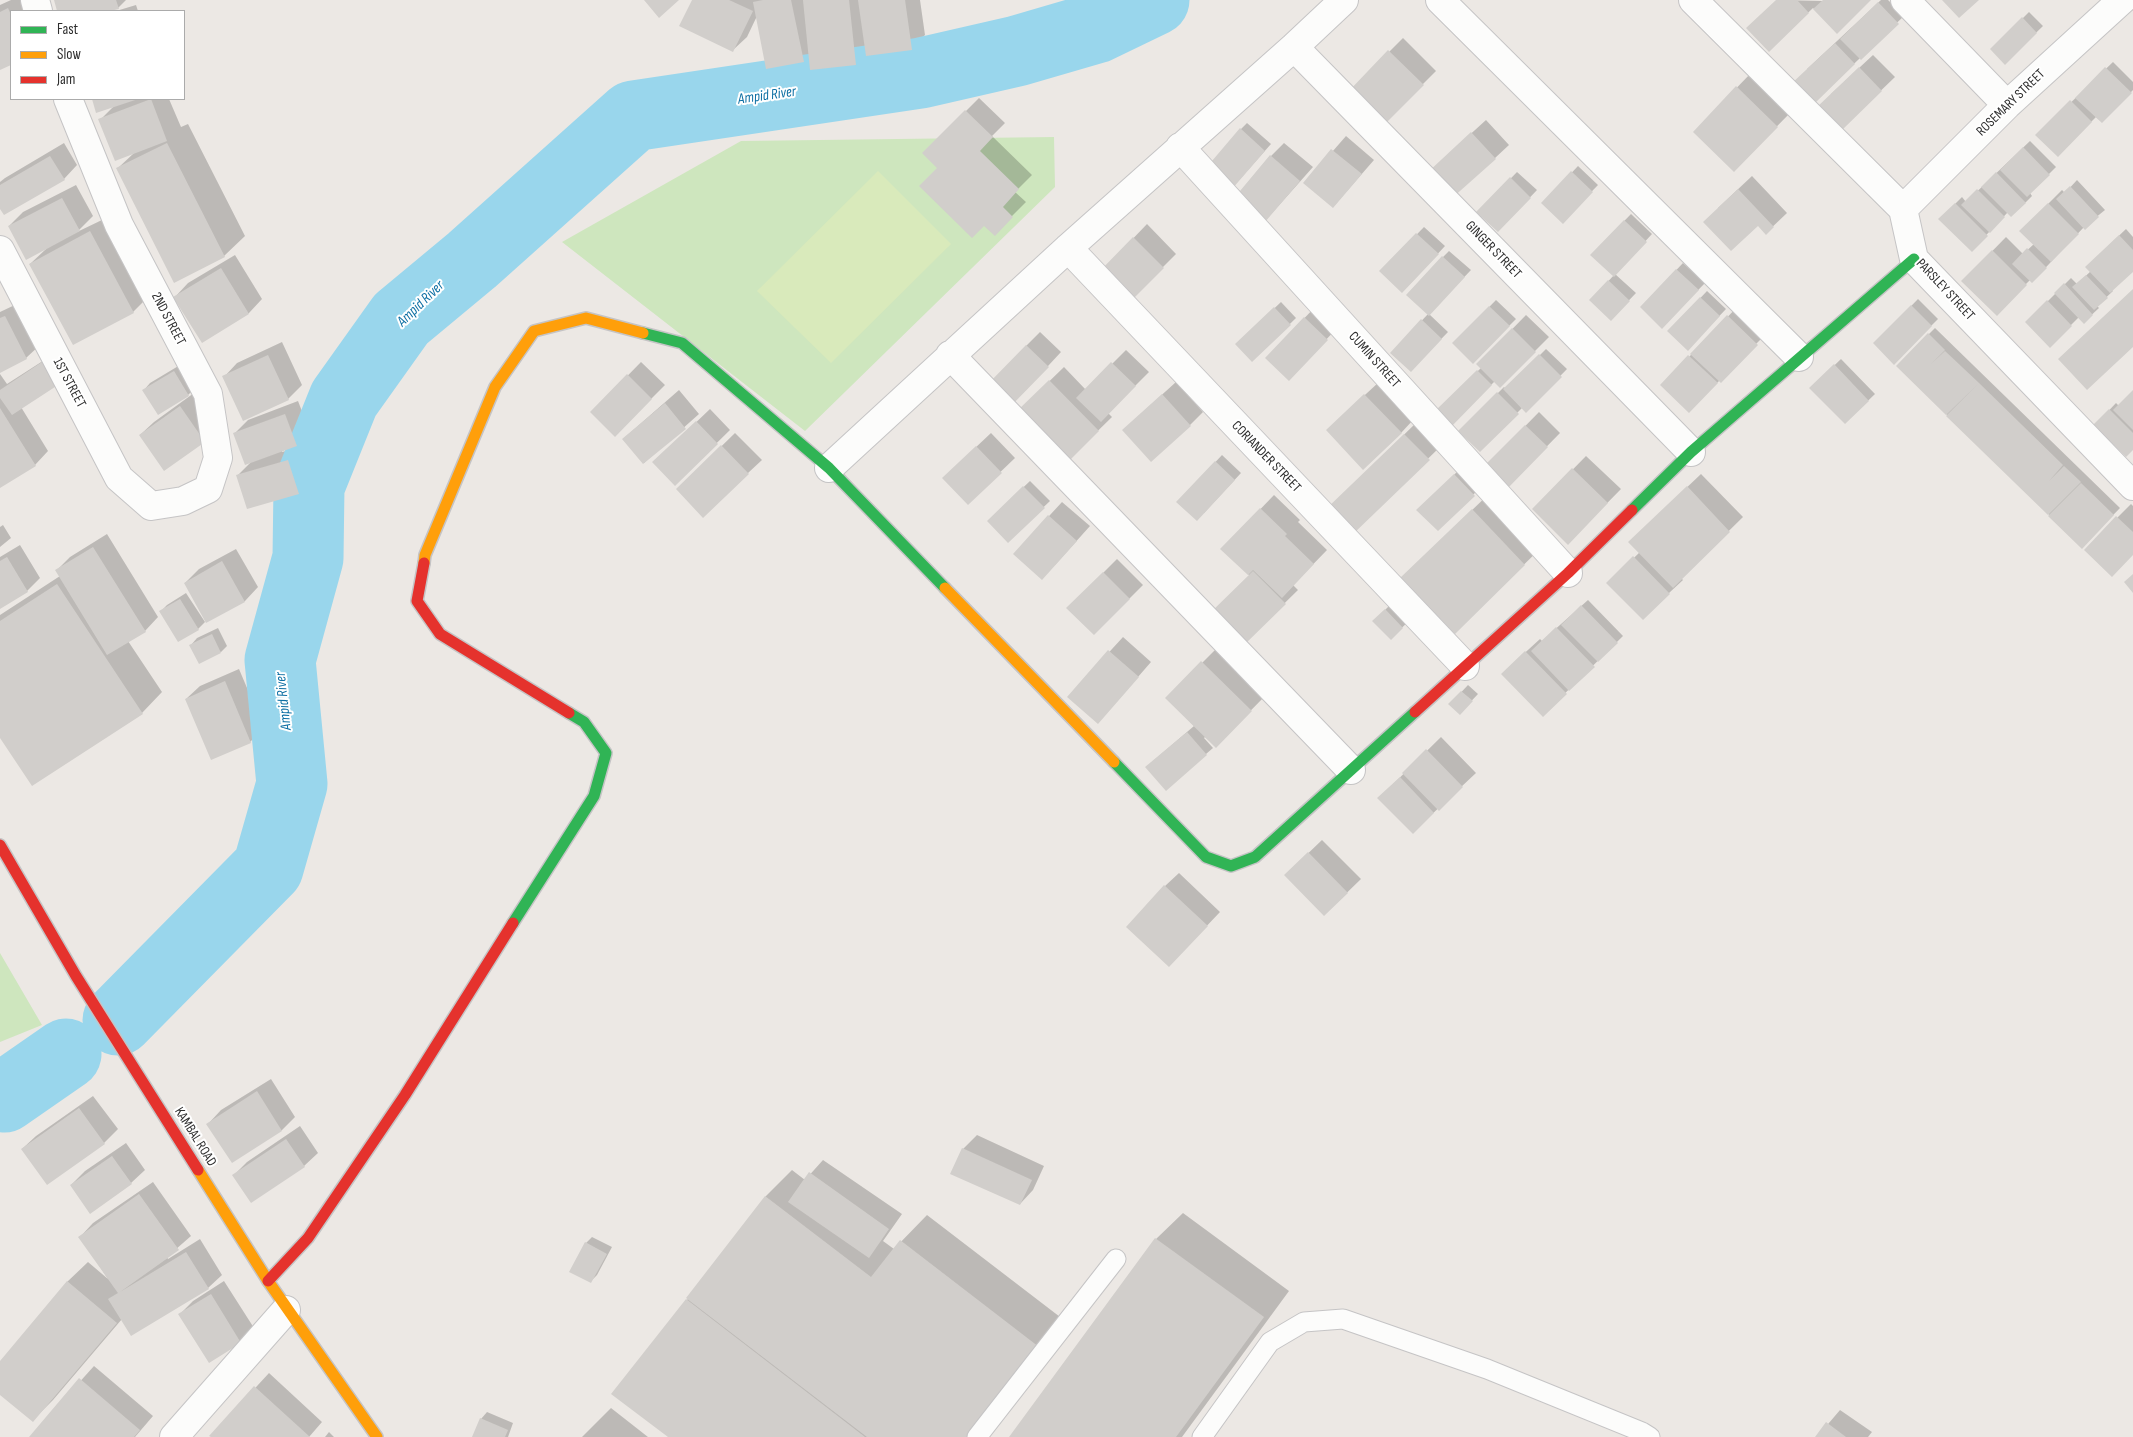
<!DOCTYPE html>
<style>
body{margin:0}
#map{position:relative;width:2133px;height:1437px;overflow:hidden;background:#ece8e4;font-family:"Sofia Sans Condensed",sans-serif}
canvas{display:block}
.legend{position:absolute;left:10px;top:10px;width:175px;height:90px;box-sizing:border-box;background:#fff;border:1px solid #ababab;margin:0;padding:6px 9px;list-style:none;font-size:15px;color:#2e2e2e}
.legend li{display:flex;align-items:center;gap:10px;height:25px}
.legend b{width:25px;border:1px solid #ababab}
</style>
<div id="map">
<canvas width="2133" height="1437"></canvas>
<ul class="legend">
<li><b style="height:6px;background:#30b455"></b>Fast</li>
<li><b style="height:6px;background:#ff9f0a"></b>Slow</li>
<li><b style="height:6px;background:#e5322d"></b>Jam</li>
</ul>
</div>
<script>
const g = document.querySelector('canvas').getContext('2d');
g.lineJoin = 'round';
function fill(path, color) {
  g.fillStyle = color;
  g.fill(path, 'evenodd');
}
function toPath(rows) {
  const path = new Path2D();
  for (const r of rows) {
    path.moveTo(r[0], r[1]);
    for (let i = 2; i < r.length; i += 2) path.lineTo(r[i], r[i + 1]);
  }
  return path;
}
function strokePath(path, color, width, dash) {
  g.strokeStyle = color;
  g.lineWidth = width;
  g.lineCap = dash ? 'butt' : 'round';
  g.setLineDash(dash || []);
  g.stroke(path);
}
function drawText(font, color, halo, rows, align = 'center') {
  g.font = font + ' "Sofia Sans Condensed",sans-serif';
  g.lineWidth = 4;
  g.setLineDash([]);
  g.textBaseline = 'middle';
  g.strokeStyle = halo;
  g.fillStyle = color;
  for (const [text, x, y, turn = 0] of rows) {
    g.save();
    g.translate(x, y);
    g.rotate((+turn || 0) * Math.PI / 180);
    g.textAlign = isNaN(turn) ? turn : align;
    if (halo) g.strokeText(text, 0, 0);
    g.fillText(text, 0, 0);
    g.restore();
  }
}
fill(toPath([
 [1054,137,1055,187,805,431,562,242,741,141],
 [0,953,42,1025,0,1042]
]), '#cee6be');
fill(toPath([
 [878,171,951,244,831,363,757,291]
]), '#d9eabb');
fill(toPath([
 [11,0,24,0,29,11,11,11,11,63,0,69,0,5],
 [55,0,126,0,118,8,105,11,58,11],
 [694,0,920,0,925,35,911,48,867,52,855,64,810,54,803,61,757,16,747,37,733,50],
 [1777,0,1823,1,1869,0,1837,32,1813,8,1769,50],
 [1881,0,1888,0,1904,16,1813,103,1807,69],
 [136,5,138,11,116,11],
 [2029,12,2043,26,2005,63,1992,49],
 [1403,38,1436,71,1382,125,1348,93],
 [1873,55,1895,77,1840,130,1831,94],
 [2113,62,2133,82,2133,90,2102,122,2096,117,2058,155,2037,135],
 [1751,73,1791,112,1734,170,1694,132],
 [979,98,1005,123,992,136,1032,175,1015,192,1026,202,994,234,939,168,924,153],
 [93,99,169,99,181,127,188,124,245,236,224,256,175,281,118,168,134,153,100,120,114,106,97,111],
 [1486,120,1509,145,1495,158,1442,160],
 [1247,123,1271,144,1232,188,1241,129],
 [1346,136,1374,160,1333,207,1305,183],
 [2030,141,2056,167,2030,193,2032,196,2026,202,2011,215,2008,212,1972,250,1940,219,1962,197,1966,202],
 [64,143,77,165,64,179,0,206,0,182,5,178],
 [1284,143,1313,167,1265,221,1271,156],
 [1578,166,1598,185,1562,222,1543,203],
 [1517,172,1537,190,1498,231,1478,212],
 [1752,176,1787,213,1766,233,1758,224,1718,208],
 [2077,180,2105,210,2084,227,2032,282,2030,280,1996,314,1963,281,2006,237,2023,254,2034,244,2021,231,2062,190,2065,193],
 [76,185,93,216,77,232,104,219,146,299,133,312,30,264,46,249,9,226,23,212],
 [1631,214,1652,234,1615,274,1636,293,1611,319,1591,300,1614,275,1592,254],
 [1147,224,1176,254,1127,303,1098,275],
 [1424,227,1445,246,1409,285,1381,271],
 [2126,229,2133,237,2133,270,2112,290,2113,291,2097,306,2099,308,2084,322,2079,317,2050,346,2027,322,2071,278,2077,284,2091,271,2086,267],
 [1449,251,1471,270,1429,314,1448,332,1411,370,1392,352,1428,314,1443,257],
 [235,255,262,299,249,313,202,341,175,297,188,283],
 [1683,263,1705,283,1662,327,1641,307],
 [1707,291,1726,309,1688,349,1669,331],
 [1918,299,1938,319,1894,363,1875,343],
 [1496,300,1516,319,1473,362,1454,343],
 [1281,302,1296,318,1252,361,1237,344],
 [19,303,40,345,26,358,0,371,0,312],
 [1741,303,1770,330,1689,411,1662,385],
 [1318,304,1340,325,1302,365,1266,358],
 [1526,315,1549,337,1500,386,1495,381,1450,426,1436,412,1482,367,1478,364],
 [1935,328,2120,508,2082,547,1897,366],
 [1040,332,1061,352,1023,393,1026,346],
 [282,342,302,385,288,399,224,377,237,363],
 [1546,349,1567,369,1526,411,1523,407,1480,450,1460,431,1504,387,1506,389],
 [1126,350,1149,372,1108,413,1112,417,1066,462,1031,399,1064,367,1086,390],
 [49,357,63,378,21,407,48,451,35,465,0,486,0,374,7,384],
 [1841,359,1875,394,1845,423,1811,388],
 [641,362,665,385,615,435,592,412],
 [180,365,195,388,188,395,158,413,144,390,150,383],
 [1176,382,1203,412,1190,425,1123,430],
 [1379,382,1414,419,1401,433,1341,417],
 [679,390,699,414,644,463,623,439],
 [2133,392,2133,448,2095,425,2116,403,2119,406],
 [194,393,204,441,140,435,154,422],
 [298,401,310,432,296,445,282,451,282,452,302,447,312,479,298,493,238,475,251,462,235,433,248,420],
 [710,409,730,430,675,484,668,449],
 [1539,412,1560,433,1508,486,1487,465],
 [1418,421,1442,445,1351,534,1327,510],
 [735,433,762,460,748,473,691,476],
 [991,433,1015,458,968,503,958,464],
 [1222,455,1241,473,1204,513,1178,502],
 [1586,456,1621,489,1568,543,1534,509],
 [1461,468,1480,488,1438,529,1418,510],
 [1701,474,1743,517,1681,578,1683,580,1669,593,1608,583,1640,552,1644,528],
 [1030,481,1050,501,1008,541,988,521],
 [1493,490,1545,544,1455,632,1422,558],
 [1274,495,1300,520,1298,522,1327,550,1293,585,1298,590,1242,645,1250,576,1222,549],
 [1062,502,1090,526,1055,565,1014,554],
 [2131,504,2133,506,2133,554,2085,550],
 [3,525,11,538,0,547,0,527],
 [107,534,158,617,145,631,128,641,162,692,142,713,0,736,0,615,60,576,57,570,70,557],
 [20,545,40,578,27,591,0,607,0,557],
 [236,549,258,587,245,601,207,621,185,583,199,569],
 [1117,559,1143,585,1094,634,1068,608],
 [186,593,205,622,198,629,161,611,167,605],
 [1588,600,1623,636,1543,715,1517,660,1540,639,1542,641],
 [1392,603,1409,621,1391,638,1374,621],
 [218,628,227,646,221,652,191,645,197,638],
 [1123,637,1151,662,1111,708,1068,697],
 [1216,649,1265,696,1216,746,1205,737,1204,738,1213,748,1206,754,1153,761,1194,726,1167,698],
 [239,669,264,728,250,742,211,758,186,699,200,686],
 [1468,685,1478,694,1460,713,1450,704],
 [1441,737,1476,773,1413,832,1379,798],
 [1322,840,1361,879,1324,915,1299,862],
 [1179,873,1220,912,1182,952,1165,886],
 [271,1079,295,1117,282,1130,233,1161,208,1124,221,1110],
 [93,1096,118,1129,104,1143,22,1149,36,1136],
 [300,1126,318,1153,304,1166,234,1175,247,1162],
 [977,1135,1044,1166,1033,1190,1020,1204,963,1149],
 [126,1143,145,1170,131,1183,71,1185,85,1171],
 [823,1160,902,1214,883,1241,894,1249,927,1215,1064,1320,973,1437,670,1437,687,1300,766,1196,792,1170,805,1180],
 [153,1182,191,1236,167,1257,168,1259,200,1239,222,1275,208,1288,122,1319,53,1400,33,1420,0,1393,0,1363,67,1282,88,1262,108,1279,80,1237,93,1223],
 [1183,1213,1289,1291,1182,1437,1011,1437,1156,1239],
 [592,1237,612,1247,597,1275,590,1282,586,1243],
 [224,1281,254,1328,241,1342,179,1315,193,1301],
 [94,1366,153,1416,135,1437,30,1437],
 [269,1373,322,1422,309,1437,212,1437,211,1436],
 [611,1408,648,1437,582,1437],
 [1840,1410,1872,1432,1868,1437,1817,1437],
 [487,1412,513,1423,508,1437,473,1437,481,1419],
 [329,1432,334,1437,325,1437]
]), '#0003');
strokePath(toPath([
 [118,1020,268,868,292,784,280,660,308,558,309,486,344,399,401,319,472,260,633,116,921,73,1017,51,1096,28,1154,0],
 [0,1096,4,1097,66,1054]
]), '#99d6ec', 71);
fill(toPath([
 [54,0,116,0,119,9,110,11,57,11],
 [644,0,679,0,659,18],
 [692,0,729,0,753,11,733,52,679,26],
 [763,0,791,0,804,62,766,69,753,2],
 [803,0,849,0,856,65,810,70],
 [858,0,905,0,912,50,866,56],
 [1776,0,1797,0,1809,13,1769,52,1746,28],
 [1823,0,1871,0,1837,34,1813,9],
 [1942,0,1979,0,1959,18],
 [1878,2,1899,24,1861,60,1840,39],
 [8,8,11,15,11,65,0,70,0,12],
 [2022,17,2037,33,2005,65,1990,49],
 [1835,43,1855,64,1813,105,1792,83],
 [1388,50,1424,85,1382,127,1347,93],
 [1859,67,1882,91,1840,132,1816,108],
 [2105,67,2132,93,2102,123,2075,98],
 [1736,86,1778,127,1734,172,1693,132],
 [92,99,138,99,96,113],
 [151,99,167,141,115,161,98,119],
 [2070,100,2092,122,2058,157,2035,135],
 [965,110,993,137,980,151,1019,189,1003,207,1013,217,995,236,984,226,972,238,919,186,937,168,922,153],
 [1240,128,1265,151,1232,189,1206,168],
 [1471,132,1496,159,1451,199,1427,173],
 [167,143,225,257,174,283,116,168],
 [2023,147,2050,175,2027,197,2000,170],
 [1331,149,1362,174,1333,208,1303,183],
 [1270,155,1300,181,1265,222,1235,197],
 [50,156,65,180,4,215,0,209,0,185],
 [1571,171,1593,192,1563,224,1541,203],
 [1996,172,2026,203,2011,217,1981,187],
 [1510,177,1531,198,1498,232,1476,212],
 [2070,186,2099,217,2085,230,2056,199],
 [1738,189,1774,227,1766,235,1758,226,1731,251,1703,222],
 [1977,189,2005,217,1990,233,1961,205],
 [62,198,80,231,26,260,8,226],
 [1955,203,1988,236,1972,252,1938,219],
 [2048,203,2079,234,2051,262,2019,231],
 [1624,220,1647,242,1614,277,1590,255],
 [90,231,134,313,73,345,29,264],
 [1416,233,1439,254,1402,293,1379,271],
 [2119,235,2133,250,2133,272,2110,293,2085,267],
 [1133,237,1164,268,1127,305,1096,275],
 [2027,248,2047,268,2032,283,2012,264],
 [1992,250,2027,285,1997,316,1961,281],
 [1442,256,1465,277,1429,316,1406,295],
 [221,268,249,314,202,343,173,297],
 [1676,269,1699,290,1662,329,1640,307],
 [2086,275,2108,298,2094,310,2072,287],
 [1608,280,1630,301,1611,321,1589,300],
 [2064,283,2093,315,2084,324,2054,293],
 [2133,289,2133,347,2087,390,2058,359],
 [1700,297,1720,316,1688,351,1667,331],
 [2047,300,2072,326,2050,348,2025,322],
 [1911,305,1932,326,1894,365,1873,343],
 [1489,306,1510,326,1473,364,1452,343],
 [1274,307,1291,325,1252,362,1235,344],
 [1727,315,1758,345,1721,383,1690,354],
 [5,316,27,359,0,373,0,318],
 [1304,317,1328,340,1289,381,1265,358],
 [1421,319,1442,339,1411,372,1390,353],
 [1512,328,1536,352,1500,388,1476,364],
 [1928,333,1945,350,1930,365,1945,351,1979,383,1946,415,1896,366],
 [1026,345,1049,367,1009,408,986,386],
 [1539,354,1562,377,1526,413,1503,389],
 [268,355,289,400,243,421,222,376],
 [1688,355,1718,383,1689,413,1660,385],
 [42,362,58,385,12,415,0,398,0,390],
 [1111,362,1136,386,1101,422,1076,398],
 [1834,364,1869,401,1845,424,1809,388],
 [1477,370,1492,385,1450,428,1434,412],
 [174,371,189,396,158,415,142,390],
 [627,374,652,399,615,437,590,412],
 [1049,380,1099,431,1066,464,1016,412],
 [1979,383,2063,465,2049,481,2064,466,2081,482,2048,515,1946,416],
 [2133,390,2133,430,2113,410],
 [1497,392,1519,414,1480,452,1458,431],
 [1162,394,1191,426,1151,462,1122,430],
 [1364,394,1402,433,1363,470,1326,430],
 [665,403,686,429,643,464,622,439],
 [180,406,205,442,164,471,139,435],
 [0,408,36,466,0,488],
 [2109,409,2133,433,2133,450,2126,457,2093,425],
 [285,414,297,446,245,465,233,433],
 [696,421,718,444,675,486,652,462],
 [1525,425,1548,447,1508,488,1485,465],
 [1404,434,1430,460,1351,536,1325,510],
 [721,445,749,474,703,518,676,489],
 [976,446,1002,473,968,505,942,478],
 [288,460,299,494,247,509,236,475],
 [1215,461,1235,480,1197,521,1176,502],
 [1572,468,1608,503,1568,545,1532,509],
 [1454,474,1475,496,1438,531,1416,510],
 [2081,483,2114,515,2082,549,2048,516],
 [1023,486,1045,508,1008,543,987,521],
 [1687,486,1730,532,1673,588,1628,542],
 [1260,508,1287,534,1285,536,1314,564,1282,598,1253,570,1248,575,1220,549],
 [1472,509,1525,565,1455,634,1400,578],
 [1048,515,1077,541,1042,580,1013,554],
 [2116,516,2133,532,2133,555,2112,577,2084,550],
 [93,547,146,632,107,655,55,570],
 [1633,556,1670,594,1643,620,1606,583],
 [7,557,28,592,0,609,0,561],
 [222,561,245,602,206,623,184,583],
 [1253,571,1286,604,1242,647,1209,614],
 [1103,572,1130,599,1094,635,1066,608],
 [2133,574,2133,593,2124,582],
 [57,584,143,714,32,786,0,738,0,621],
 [180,599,199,630,178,642,159,611],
 [1581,605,1618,643,1598,662,1561,625],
 [1385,609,1403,628,1391,640,1372,621],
 [1556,627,1595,667,1569,691,1531,651],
 [212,634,221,653,199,664,189,645],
 [1108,650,1139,677,1098,724,1067,697],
 [1525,651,1567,694,1543,717,1501,674],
 [1201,661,1252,711,1216,748,1165,698],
 [225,681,251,743,211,760,185,699],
 [1461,691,1473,701,1460,715,1448,704],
 [1187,732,1207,755,1166,791,1145,767],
 [1426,749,1463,787,1439,811,1402,773],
 [1400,777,1434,813,1413,834,1377,798],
 [1308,852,1348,893,1324,916,1284,875],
 [1164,885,1208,926,1169,967,1126,927],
 [257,1091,282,1131,232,1163,206,1124],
 [79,1108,105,1144,47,1185,21,1149],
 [286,1139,305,1167,251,1203,232,1175],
 [962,1148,1032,1180,1020,1205,950,1174],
 [112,1156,132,1184,90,1214,70,1185],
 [809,1172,889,1229,869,1258,788,1202],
 [139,1194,179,1250,120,1292,186,1252,209,1289,131,1336,108,1299,118,1293,78,1237],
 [765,1196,871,1277,900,1240,1039,1347,969,1437,867,1437,686,1298],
 [1155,1238,1264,1317,1176,1437,1009,1437],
 [585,1242,607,1254,591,1283,569,1272],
 [67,1281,117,1323,33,1422,0,1395,0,1361],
 [211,1294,241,1343,209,1363,178,1314],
 [686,1299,865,1437,668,1437,611,1394],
 [79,1378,140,1430,134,1437,29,1437],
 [254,1386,310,1437,211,1437,209,1436],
 [480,1418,508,1430,505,1437,472,1437],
 [1826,1422,1846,1437,1815,1437]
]), '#d1cecb');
const lane = toPath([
 [977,1437,1116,1259],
 [1202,1437,1270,1342,1304,1322,1343,1319,1487,1369,1642,1432,1650,1437]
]);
const street = toPath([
 [35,0,38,11],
 [1440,0,1799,357],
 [1693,0,1903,209,1914,259,2133,486],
 [1905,0,2007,105],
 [1294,47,1691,452],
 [1180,147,1568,573],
 [1903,209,2007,105,2122,0],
 [1068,248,1465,666],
 [0,250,119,478,151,506,183,501,208,489,218,458,208,394,119,225,68,99],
 [950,355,1351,770],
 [829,468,1068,248,1294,47,1344,0],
 [174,1437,286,1310]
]);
const fast = toPath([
 [643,333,682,343,829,468,945,588],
 [1632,510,1691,452,1914,259],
 [1114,762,1206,857,1231,866,1255,857,1415,712],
 [513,923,594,796,606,753,584,722,569,713]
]);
const slow = toPath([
 [424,563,425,555,495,387,534,331,586,318,643,333],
 [945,588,1114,762],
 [198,1170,268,1281,377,1437]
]);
const jam = toPath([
 [424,563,417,601,440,634,569,713],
 [1415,712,1568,573,1632,510],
 [0,845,76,976,198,1170],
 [268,1281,308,1238,405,1095,513,923]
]);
strokePath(lane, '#c5c4c5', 21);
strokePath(street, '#c5c4c5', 30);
strokePath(fast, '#c5c4c5', 14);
strokePath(slow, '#c5c4c5', 14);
strokePath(jam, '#c5c4c5', 14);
strokePath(lane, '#fcfcfb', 19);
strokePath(street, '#fcfcfb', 28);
strokePath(fast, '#30b455', 11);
strokePath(slow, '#ff9f0a', 11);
strokePath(jam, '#e5322d', 11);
drawText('14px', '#2e2e2e', '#fff', [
 ["ROSEMARY STREET",2011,103,-44],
 ["GINGER STREET",1493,250,46],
 ["PARSLEY STREET",1945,290,47],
 ["2ND STREET",168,319,62],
 ["CUMIN STREET",1374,360,48],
 ["1ST STREET",69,383,62],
 ["CORIANDER STREET",1266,457,46],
 ["KAMBAL ROAD",195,1137,58]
]);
drawText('italic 15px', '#0d6fa3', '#fff', [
 ["Ampid River",767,96,-8],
 ["Ampid River",421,304,-44],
 ["Ampid River",284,701,-96]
]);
</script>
